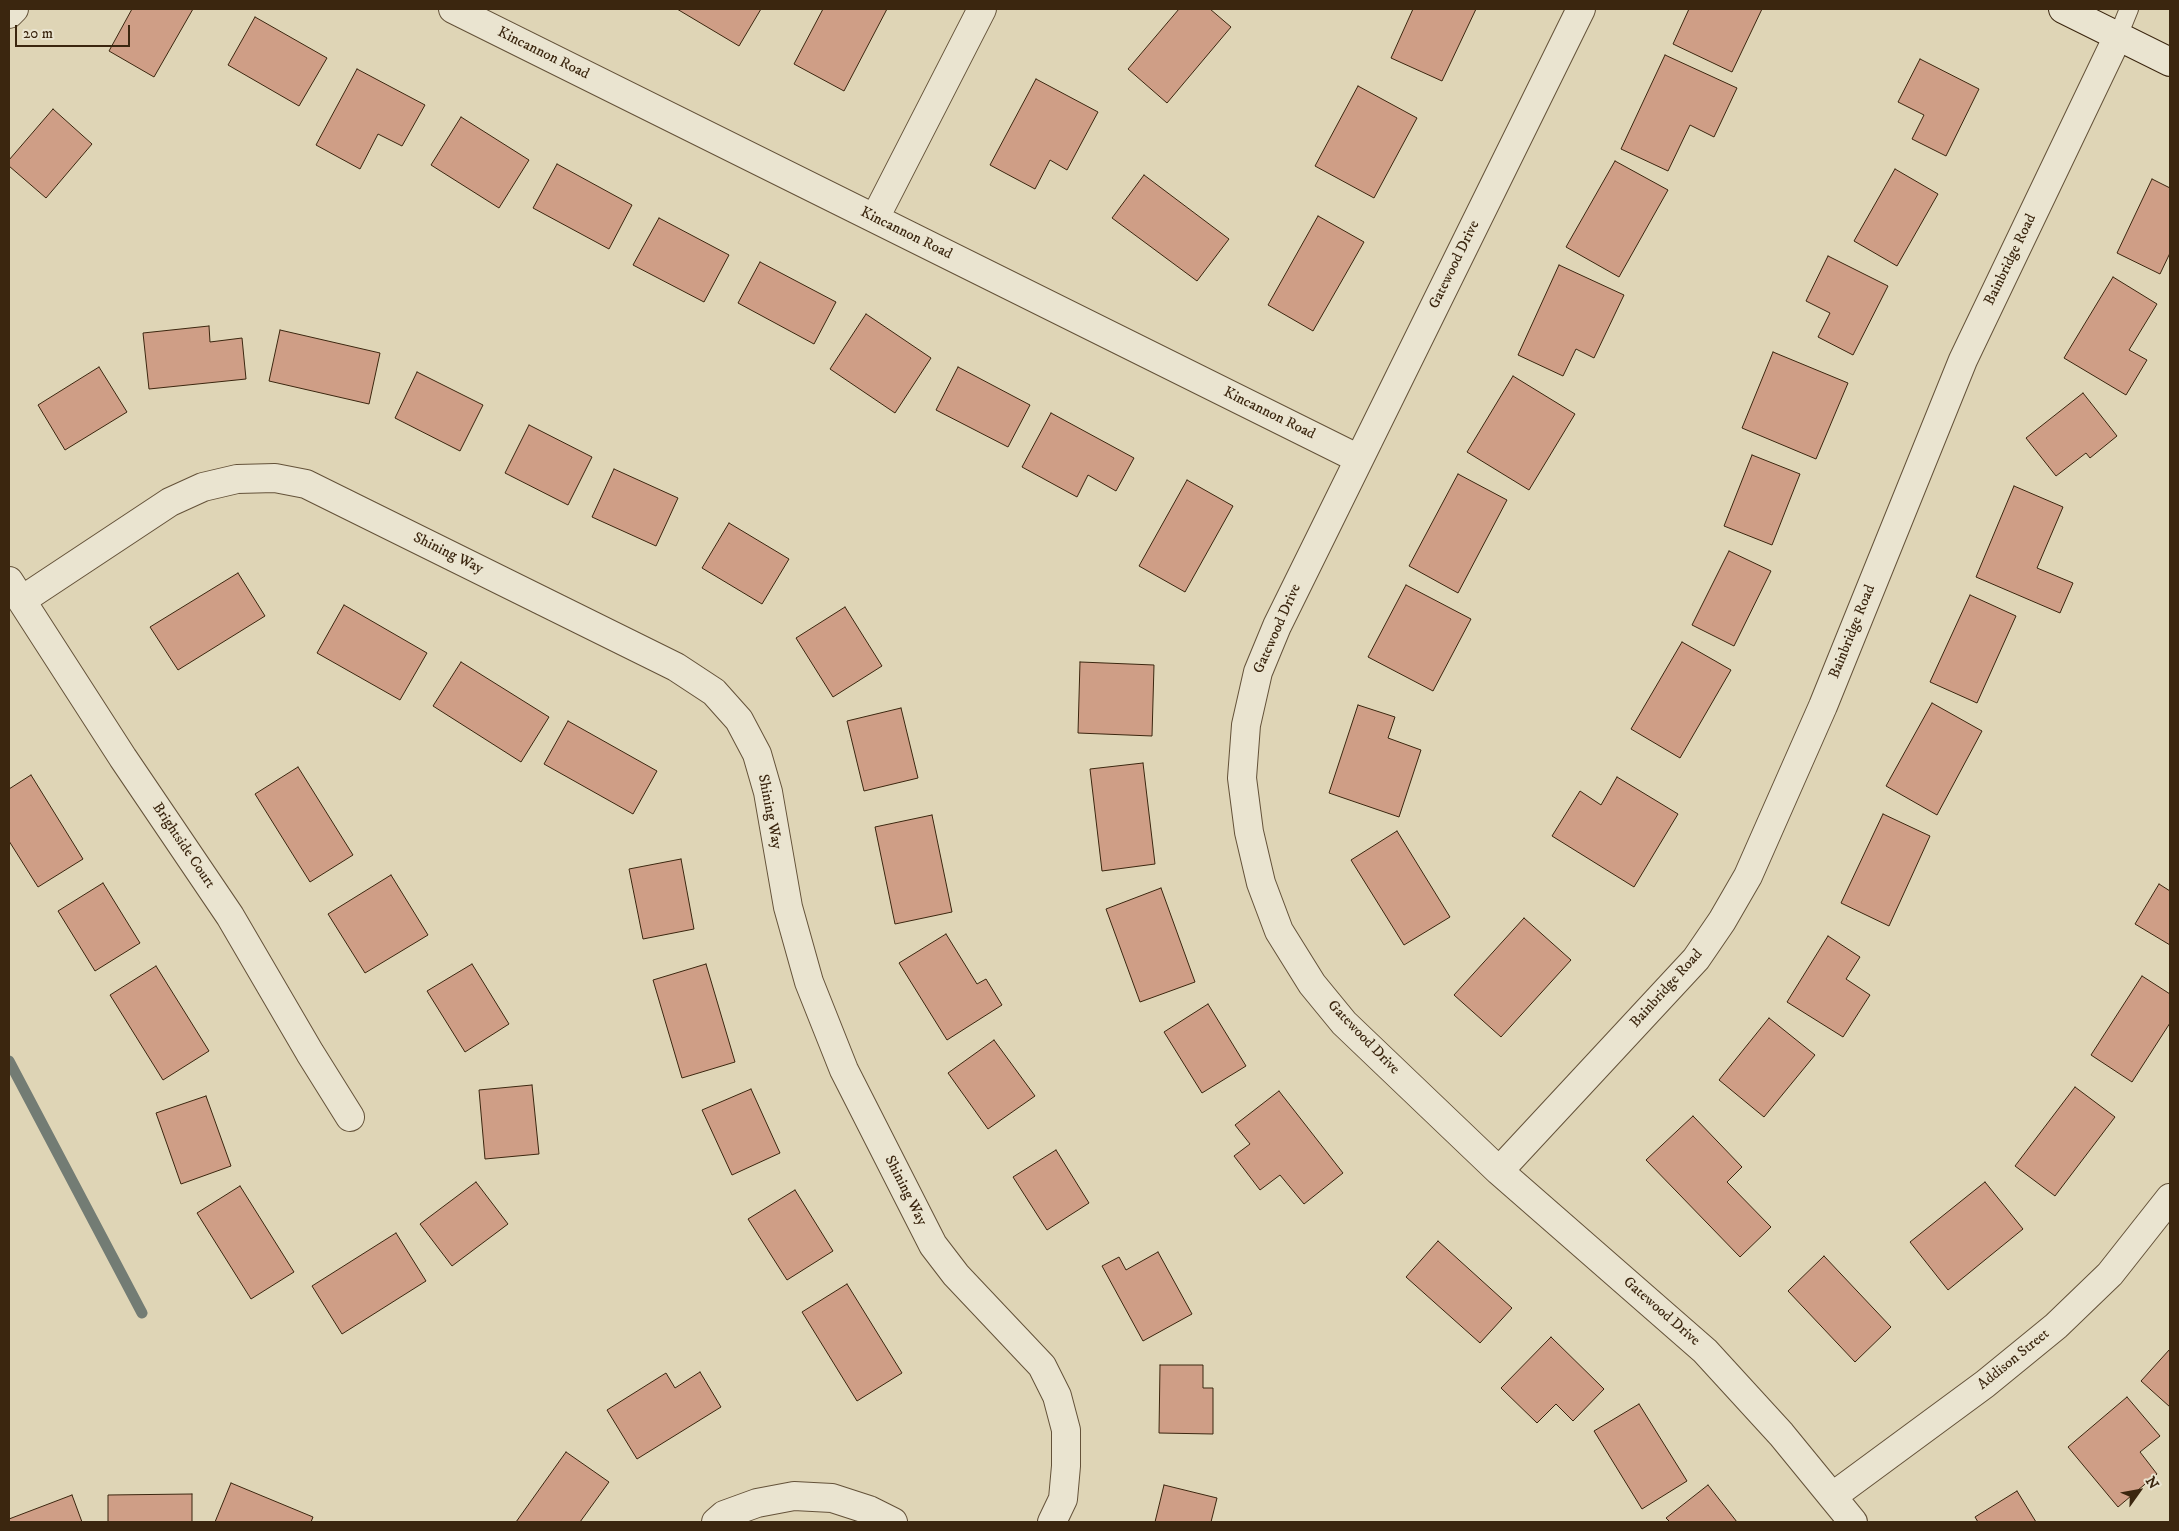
<!DOCTYPE html>
<style>
body{margin:0}
#map{position:relative;width:2179px;height:1531px;overflow:hidden;background:#dfd5b6;font-family:"IM FELL DW Pica",serif}
canvas{display:block}
.frame{position:absolute;inset:0;border:10px solid #3b260f;pointer-events:none}
.north{position:absolute;left:2114px;top:1466px;width:50px;height:50px;-webkit-text-stroke:4px #eae4d0;paint-order:stroke;rotate:58deg;font-size:14px;font-weight:700;line-height:20px;text-align:center;color:#3b260f}
.north::after{content:'';display:block;margin:auto;width:18px;height:22px;background:#3b260f;clip-path:polygon(50% 0,100% 100%,50% 72%,0 100%)}
.scale{position:absolute;left:15px;top:25px;width:115px;height:22px;box-sizing:border-box;border:2px solid #3b260f;border-top:0;padding-left:6px;font-size:15px;line-height:18px;white-space:nowrap;color:#3b260f;-webkit-text-stroke:4px #eae4d0;paint-order:stroke}
</style>
<div id="map">
<canvas width="2179" height="1531"></canvas>
<div class="frame"></div>
<div class="north">N</div>
<div class="scale">20 m</div>
</div>
<script>
const g = document.querySelector('canvas').getContext('2d');
g.lineJoin = 'round';
function toPath(rows) {
  const path = new Path2D();
  for (const r of rows) {
    path.moveTo(r[0], r[1]);
    for (let i = 2; i < r.length; i += 2) path.lineTo(r[i], r[i + 1]);
  }
  return path;
}
function strokePath(path, color, width, dash) {
  g.strokeStyle = color;
  g.lineWidth = width;
  g.lineCap = dash ? 'butt' : 'round';
  g.setLineDash(dash || []);
  g.stroke(path);
}
function fill(path, color) {
  g.fillStyle = color;
  g.fill(path, 'evenodd');
}
function drawText(font, color, halo, rows, align = 'center') {
  g.font = font + ' "IM FELL DW Pica",serif';
  g.lineWidth = 5;
  g.setLineDash([]);
  g.textBaseline = 'middle';
  g.strokeStyle = halo;
  g.fillStyle = color;
  for (const [text, x, y, turn = 0] of rows) {
    g.save();
    g.translate(x, y);
    g.rotate((+turn || 0) * Math.PI / 180);
    g.textAlign = isNaN(turn) ? turn : align;
    if (halo) g.strokeText(text, 0, 0);
    g.fillText(text, 0, 0);
    g.restore();
  }
}
strokePath(toPath([
 [9,1061,142,1313]
]), '#737c74', 11);
const building = toPath([
 [132,9,193,9,154,77,109,51,132,9],
 [677,9,761,9,739,46,677,9],
 [823,9,887,9,844,91,794,64,823,9],
 [1179,9,1210,9,1231,27,1167,103,1128,69,1179,9],
 [1413,9,1476,9,1442,81,1391,58,1413,9],
 [1689,9,1762,9,1732,72,1673,44,1689,9],
 [255,17,327,58,299,106,228,65,255,17],
 [1665,55,1737,88,1714,137,1690,125,1668,171,1621,149,1665,55],
 [1920,59,1979,89,1946,156,1912,139,1924,115,1898,102,1920,59],
 [357,69,425,105,402,146,378,134,360,169,316,145,357,69],
 [1036,79,1098,112,1067,170,1050,160,1035,189,990,165,1036,79],
 [1358,86,1417,118,1374,198,1315,166,1358,86],
 [53,109,92,144,46,198,9,166,9,160,53,109],
 [461,117,529,160,499,208,431,165,461,117],
 [1615,161,1668,190,1619,277,1566,247,1615,161],
 [557,164,632,205,609,249,533,208,557,164],
 [1895,169,1938,194,1897,266,1854,241,1895,169],
 [1144,175,1229,239,1197,281,1112,218,1144,175],
 [2152,179,2170,188,2170,253,2160,274,2117,253,2152,179],
 [1318,216,1364,242,1313,331,1268,305,1318,216],
 [659,218,729,255,704,302,633,265,659,218],
 [1828,256,1888,286,1853,355,1818,337,1830,313,1806,301,1828,256],
 [760,262,836,302,814,344,738,303,760,262],
 [1559,265,1624,295,1594,358,1576,349,1563,376,1518,355,1559,265],
 [2113,277,2157,304,2129,350,2147,360,2126,395,2064,358,2113,277],
 [866,314,931,358,895,413,830,369,866,314],
 [209,326,210,342,242,338,246,379,149,389,143,333,209,326],
 [280,330,380,353,369,404,269,381,280,330],
 [1773,352,1848,383,1816,459,1742,428,1773,352],
 [99,367,127,412,65,450,38,405,99,367],
 [958,367,1030,405,1008,447,936,410,958,367],
 [417,372,483,405,460,451,395,418,417,372],
 [1513,376,1575,414,1529,490,1467,452,1513,376],
 [2083,393,2117,436,2090,458,2086,453,2056,476,2026,438,2083,393],
 [1051,413,1134,458,1116,491,1088,475,1077,497,1022,467,1051,413],
 [529,425,592,457,568,505,505,473,529,425],
 [1752,455,1800,474,1772,545,1724,526,1752,455],
 [614,469,678,498,656,546,592,517,614,469],
 [1458,474,1507,500,1458,593,1409,566,1458,474],
 [1187,480,1233,506,1185,592,1139,566,1187,480],
 [2014,486,2063,507,2037,568,2073,583,2060,613,1976,577,2014,486],
 [729,523,789,559,762,604,702,568,729,523],
 [1729,551,1771,571,1734,646,1692,625,1729,551],
 [238,573,265,616,178,670,150,627,238,573],
 [1406,585,1471,619,1433,691,1368,657,1406,585],
 [1970,595,2016,616,1977,703,1930,682,1970,595],
 [344,605,427,653,400,700,317,653,344,605],
 [845,607,882,666,833,697,796,638,845,607],
 [1682,642,1731,670,1680,758,1631,729,1682,642],
 [461,662,549,717,521,762,433,706,461,662],
 [1080,662,1154,665,1152,736,1078,733,1080,662],
 [1932,703,1982,731,1937,815,1886,786,1932,703],
 [1358,705,1395,717,1388,738,1421,750,1399,817,1329,793,1358,705],
 [901,708,918,778,864,791,847,721,901,708],
 [568,721,657,771,633,814,544,764,568,721],
 [1143,763,1155,864,1102,871,1090,769,1143,763],
 [298,767,353,855,310,882,255,794,298,767],
 [31,775,83,859,38,887,9,841,9,789,31,775],
 [1617,777,1678,814,1634,887,1552,836,1580,791,1601,805,1617,777],
 [1883,814,1930,836,1889,926,1841,903,1883,814],
 [932,815,952,912,895,924,875,827,932,815],
 [1397,831,1450,917,1404,945,1351,860,1397,831],
 [681,859,694,929,643,939,629,869,681,859],
 [391,875,428,935,365,973,328,914,391,875],
 [103,883,140,943,95,971,58,911,103,883],
 [2159,884,2170,891,2170,945,2135,924,2159,884],
 [1161,888,1195,982,1140,1002,1106,909,1161,888],
 [1524,918,1571,960,1501,1037,1454,995,1524,918],
 [946,934,977,984,986,979,1002,1005,947,1040,899,963,946,934],
 [1828,936,1860,957,1846,979,1870,995,1843,1037,1787,1002,1828,936],
 [472,964,509,1024,465,1052,427,991,472,964],
 [706,964,735,1062,682,1078,653,980,706,964],
 [156,966,209,1051,163,1080,110,995,156,966],
 [2142,976,2170,994,2170,1023,2132,1082,2091,1055,2142,976],
 [1208,1004,1246,1066,1202,1093,1164,1032,1208,1004],
 [1769,1018,1815,1055,1764,1117,1719,1080,1769,1018],
 [994,1040,1035,1096,988,1129,948,1073,994,1040],
 [532,1085,539,1154,485,1159,479,1090,532,1085],
 [2075,1087,2115,1117,2055,1196,2015,1166,2075,1087],
 [751,1089,780,1153,732,1175,702,1110,751,1089],
 [1279,1091,1343,1173,1304,1204,1280,1175,1260,1190,1234,1156,1250,1144,1235,1125,1279,1091],
 [206,1096,231,1166,181,1184,156,1113,206,1096],
 [1693,1116,1742,1167,1727,1182,1771,1227,1740,1257,1646,1160,1693,1116],
 [1056,1150,1089,1203,1047,1230,1013,1177,1056,1150],
 [476,1182,508,1224,452,1266,420,1224,476,1182],
 [1985,1182,2023,1229,1948,1290,1910,1242,1985,1182],
 [240,1186,294,1272,251,1299,197,1213,240,1186],
 [795,1190,833,1251,787,1280,748,1219,795,1190],
 [396,1233,426,1281,342,1334,312,1286,396,1233],
 [1438,1241,1512,1308,1480,1343,1406,1277,1438,1241],
 [1158,1252,1192,1314,1143,1341,1102,1266,1119,1257,1126,1270,1158,1252],
 [1824,1256,1891,1327,1855,1362,1788,1291,1824,1256],
 [847,1284,902,1373,857,1401,802,1312,847,1284],
 [1551,1337,1604,1389,1573,1421,1556,1404,1537,1423,1501,1388,1551,1337],
 [2170,1349,2170,1407,2141,1381,2170,1349],
 [1160,1365,1203,1365,1203,1388,1213,1388,1213,1434,1159,1433,1160,1365],
 [700,1372,721,1407,637,1459,607,1410,666,1373,675,1388,700,1372],
 [2127,1397,2160,1436,2140,1452,2157,1474,2118,1507,2068,1447,2127,1397],
 [1639,1404,1687,1481,1642,1509,1594,1431,1639,1404],
 [566,1452,609,1482,580,1522,516,1522,566,1452],
 [231,1483,313,1517,311,1522,215,1522,231,1483],
 [1164,1485,1217,1498,1211,1522,1155,1522,1164,1485],
 [1708,1485,1737,1522,1670,1522,1666,1518,1708,1485],
 [2017,1491,2036,1522,1978,1522,1975,1517,2017,1491],
 [192,1494,192,1522,108,1522,108,1495,192,1494],
 [72,1495,82,1522,9,1522,9,1519,72,1495]
]);
fill(building, '#cf9e86');
strokePath(building, '#3b260f', 1);
const lane = toPath([
 [2118,36,2129,9]
]);
const street = toPath([
 [453,9,1359,459],
 [1581,9,1277,626,1258,672,1246,725,1242,778,1249,832,1261,883,1279,931,1312,984,1344,1023,1499,1171,1705,1351,1781,1434,1853,1522],
 [9,14,14,9],
 [875,218,982,9],
 [9,581,123,758,230,916,310,1053,350,1117],
 [22,600,170,502,203,487,237,479,275,478,306,484,676,667,714,692,739,720,757,754,768,792,788,907,809,982,844,1070,933,1245,956,1275,1042,1366,1057,1396,1066,1430,1066,1466,1063,1499,1052,1522],
 [1499,1171,1696,959,1722,921,1748,876,1823,706,1963,360,2118,36],
 [1833,1496,1985,1384,2056,1326,2110,1274,2170,1198],
 [716,1522,724,1515,757,1503,794,1496,832,1498,869,1510,893,1522]
]);
const secondary = toPath([
 [2063,9,2170,62]
]);
strokePath(lane, '#645239', 20);
strokePath(street, '#645239', 30);
strokePath(secondary, '#3b260f', 30);
strokePath(lane, '#eae4d0', 18);
strokePath(street, '#eae4d0', 28);
strokePath(secondary, '#eae4d0', 28);
drawText('15px', '#3b260f', '#eae4d0', [
 ["Kincannon Road",543,54,26],
 ["Kincannon Road",906,234,26],
 ["Bainbridge Road",2011,260,-64],
 ["Gatewood Drive",1455,265,-64],
 ["Kincannon Road",1269,414,26],
 ["Shining Way",448,554,26],
 ["Gatewood Drive",1278,629,-66],
 ["Bainbridge Road",1853,632,-68],
 ["Shining Way",769,812,79],
 ["Brightside Court",183,846,56],
 ["Bainbridge Road",1667,989,-48],
 ["Gatewood Drive",1363,1038,46],
 ["Shining Way",905,1191,63],
 ["Gatewood Drive",1661,1312,41],
 ["Addison Street",2014,1360,-39]
]);
</script>
